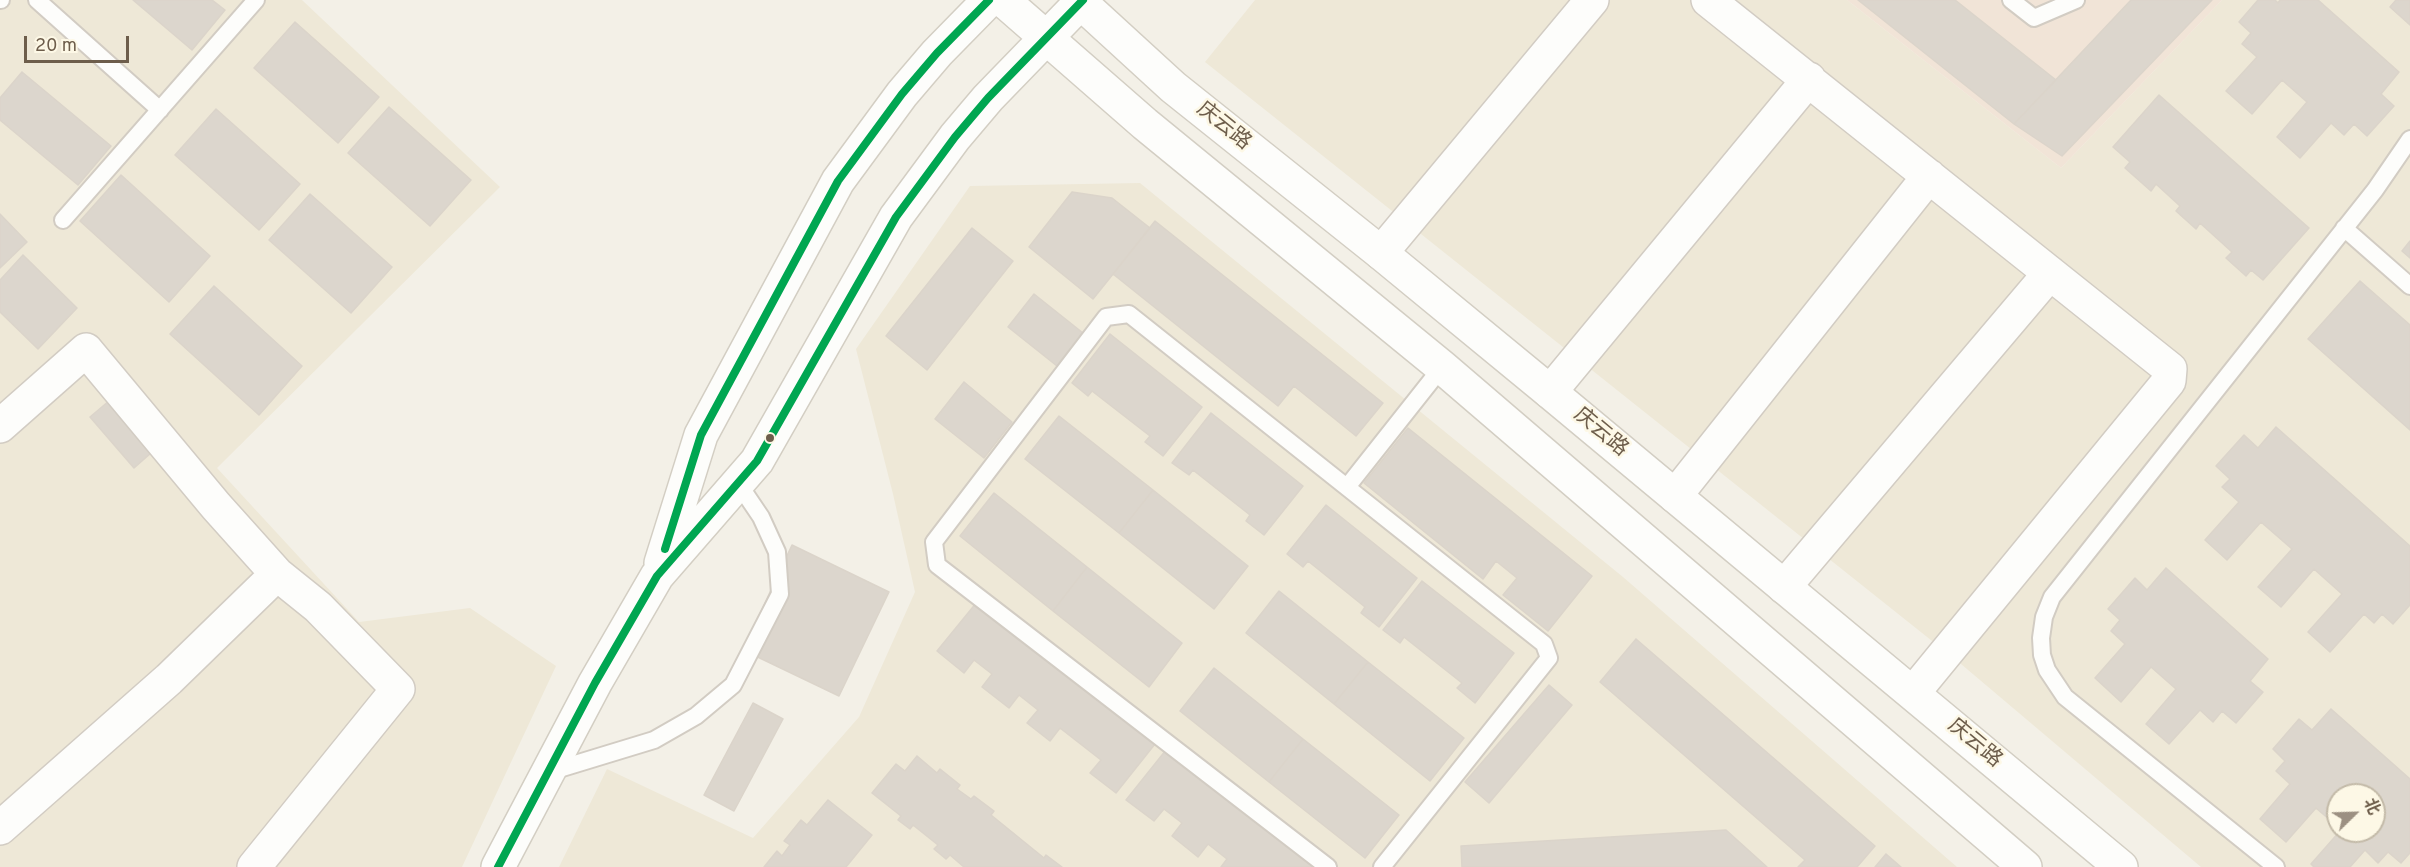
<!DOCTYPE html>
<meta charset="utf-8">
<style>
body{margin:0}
#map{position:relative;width:2410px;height:867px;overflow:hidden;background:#f3f0e7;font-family:Overpass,"Noto Sans SC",sans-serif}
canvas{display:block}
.north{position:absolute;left:2326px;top:783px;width:60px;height:60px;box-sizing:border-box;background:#fdf8e6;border:2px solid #c3baa8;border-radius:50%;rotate:67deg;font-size:16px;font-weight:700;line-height:24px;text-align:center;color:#6d5d4b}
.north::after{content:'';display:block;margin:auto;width:21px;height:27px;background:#9c9082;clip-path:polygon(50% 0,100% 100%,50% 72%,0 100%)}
.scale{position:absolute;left:24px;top:36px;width:105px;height:27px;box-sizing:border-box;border:3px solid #6d5d4b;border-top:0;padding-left:8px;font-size:18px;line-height:21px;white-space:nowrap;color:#6d5d4b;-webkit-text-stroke:4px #fdf8e6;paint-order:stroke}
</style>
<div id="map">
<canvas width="2410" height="867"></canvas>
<div class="north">北</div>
<div class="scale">20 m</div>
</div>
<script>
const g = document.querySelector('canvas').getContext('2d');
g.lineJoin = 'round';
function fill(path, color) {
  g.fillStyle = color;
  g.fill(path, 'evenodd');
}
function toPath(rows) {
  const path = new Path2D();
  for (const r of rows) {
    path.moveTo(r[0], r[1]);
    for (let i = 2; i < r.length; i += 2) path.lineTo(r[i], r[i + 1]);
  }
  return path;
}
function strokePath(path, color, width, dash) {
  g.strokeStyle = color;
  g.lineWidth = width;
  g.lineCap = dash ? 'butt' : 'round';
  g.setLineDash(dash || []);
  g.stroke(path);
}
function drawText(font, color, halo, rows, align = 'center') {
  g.font = font + ' Overpass,"Noto Sans SC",sans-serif';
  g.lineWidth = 5;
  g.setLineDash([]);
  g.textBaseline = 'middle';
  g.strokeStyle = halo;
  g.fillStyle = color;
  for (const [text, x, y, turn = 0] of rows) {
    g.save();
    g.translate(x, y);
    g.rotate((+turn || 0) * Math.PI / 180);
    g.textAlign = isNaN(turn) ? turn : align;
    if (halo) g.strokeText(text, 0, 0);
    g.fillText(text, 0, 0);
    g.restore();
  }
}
fill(toPath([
 [0,0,302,0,500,187,217,468,359,622,470,608,556,666,462,867,0,867],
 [1255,0,1847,0,2061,168,2222,0,2410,0,2410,867,2201,867,1961,664,1205,62],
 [2338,795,2374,795,2374,831,2338,831],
 [1140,183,1623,577,1957,867,559,867,607,769,753,838,859,717,915,592,893,494,856,349,970,186]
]), '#eee8d7');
fill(toPath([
 [1847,0,2222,0,2061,168]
]), '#f1e4d7');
const building = toPath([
 [133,0,212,0,225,10,192,50,133,0],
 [1858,0,1955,0,2056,80,2014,124,1858,0],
 [2131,0,2212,0,2062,156,2014,124,2131,0],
 [2258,0,2275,0,2278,3,2280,0,2318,0,2399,72,2381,94,2394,106,2367,136,2354,124,2344,135,2331,123,2300,158,2277,137,2307,102,2282,80,2252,114,2226,91,2257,57,2242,44,2251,33,2239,22,2258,0],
 [2396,0,2410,0,2410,25,2390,7,2396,0],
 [295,22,379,97,338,143,254,68,295,22],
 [22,72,111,146,78,185,0,120,0,98,22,72],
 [2159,95,2309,228,2263,280,2251,270,2246,276,2226,258,2232,252,2200,223,2196,229,2176,211,2180,206,2156,184,2151,191,2125,168,2130,162,2113,147,2159,95],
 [389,107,471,180,430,226,348,153,389,107],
 [216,109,300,184,259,230,175,155,216,109],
 [121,175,210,256,169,302,80,221,121,175],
 [1072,192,1112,198,1150,228,1093,299,1029,247,1072,192],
 [310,194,392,267,351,313,269,240,310,194],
 [0,214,27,242,0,268,0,214],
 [1155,221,1383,403,1356,436,1294,386,1278,406,1113,274,1155,221],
 [972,228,1013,261,927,370,886,336,972,228],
 [2410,241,2410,258,2402,251,2410,241],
 [23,255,77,308,38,349,0,312,0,280,23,255],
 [2360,281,2410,325,2410,430,2308,339,2360,281],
 [214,286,302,366,259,415,170,334,214,286],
 [1034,294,1083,333,1057,366,1008,327,1034,294],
 [1110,334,1202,407,1163,456,1145,442,1150,436,1092,391,1088,396,1072,383,1110,334],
 [964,382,1012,422,984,458,935,419,964,382],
 [116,395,159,446,134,468,90,417,116,395],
 [1211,413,1303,486,1264,535,1246,521,1250,515,1193,470,1189,475,1172,463,1211,413],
 [1059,416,1153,490,1119,533,1025,459,1059,416],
 [2276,427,2410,546,2410,605,2393,624,2382,614,2374,623,2364,614,2330,652,2308,632,2342,594,2314,569,2281,607,2258,587,2292,549,2261,522,2227,560,2205,540,2239,502,2222,487,2230,479,2216,466,2244,435,2258,448,2276,427],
 [1408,428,1592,576,1548,631,1503,595,1517,578,1496,561,1483,579,1364,483,1408,428],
 [1153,490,1248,566,1214,609,1119,533,1153,490],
 [994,493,1087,567,1053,611,960,536,994,493],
 [1326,505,1417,578,1379,627,1361,613,1365,607,1308,561,1303,567,1287,554,1326,505],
 [792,545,889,592,839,696,743,650,792,545],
 [1087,567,1182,643,1149,687,1053,611,1087,567],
 [2166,568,2268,659,2250,681,2263,692,2236,723,2222,711,2213,722,2200,710,2169,744,2146,724,2176,689,2151,667,2121,702,2095,678,2125,644,2111,631,2120,620,2108,609,2135,578,2147,590,2166,568],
 [1422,581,1514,653,1475,703,1457,688,1462,683,1404,637,1400,643,1383,630,1422,581],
 [1279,591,1368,662,1334,704,1246,633,1279,591],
 [977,602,1155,744,1116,793,1090,773,1101,760,1060,728,1050,741,1027,723,1038,710,1019,695,1009,708,982,687,992,674,974,660,964,673,937,651,977,602],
 [1636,639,1875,846,1857,867,1798,867,1805,860,1600,682,1636,639],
 [1368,662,1464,738,1430,781,1334,704,1368,662],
 [1214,668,1303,739,1269,782,1180,711,1214,668],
 [1549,685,1572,705,1489,803,1465,782,1549,685],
 [753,703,783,719,734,811,704,795,753,703],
 [2331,709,2410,779,2410,853,2401,863,2388,852,2378,863,2365,850,2350,867,2314,867,2311,864,2340,831,2374,831,2374,795,2338,795,2338,827,2316,808,2286,842,2260,819,2290,784,2276,771,2285,761,2273,749,2299,719,2312,730,2331,709],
 [1303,739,1399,815,1365,858,1269,782,1303,739],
 [1166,750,1313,867,1221,867,1227,859,1208,844,1198,857,1172,836,1182,823,1164,809,1154,821,1126,800,1166,750],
 [917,756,937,773,940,769,960,785,957,789,971,799,974,796,994,811,991,815,1044,858,1046,855,1062,867,964,867,950,855,946,859,934,849,938,845,913,825,910,829,898,820,901,816,872,793,896,764,905,771,917,756],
 [828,800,872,835,846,867,764,867,777,851,782,856,790,845,784,841,801,820,807,825,828,800],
 [1726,830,1767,867,1462,867,1461,846,1726,830],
 [1886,854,1901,867,1875,867,1886,854]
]);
fill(building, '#dcd6cd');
strokePath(building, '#dbd4ca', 1.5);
const lane = toPath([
 [0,0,1,0],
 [37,0,160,110],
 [2011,0,2034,18,2076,0],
 [63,220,256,0],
 [2344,228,2410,286],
 [1347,487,1442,367],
 [549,772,654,740,696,716,733,685,780,594,777,552,761,517,738,483],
 [1328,867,937,565,934,542,1106,317,1129,314,1544,644,1549,658,1382,867],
 [2276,867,2065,697,2047,670,2042,655,2041,638,2044,617,2052,597,2375,190,2410,139]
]);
const street = toPath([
 [1708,0,2170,369,2169,381,1913,693],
 [1381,253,1592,0],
 [1550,392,1809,79],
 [0,426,86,350,216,506,277,574,318,607,398,689,254,867],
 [1675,496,1929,176],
 [1784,587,2050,273],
 [0,828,169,679,277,574]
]);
const secondary = toPath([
 [1003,0,1145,124,1442,367,2025,867],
 [1078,0,1173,87,1381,253,1550,392,2121,867],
 [661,563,701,435,838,181,902,94,937,53,989,0],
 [498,867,595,683,657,576,757,461,896,217,955,137,988,98,1083,0]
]);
strokePath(lane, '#d2ccc3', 20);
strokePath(street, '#d2ccc3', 36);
strokePath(secondary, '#d3cec3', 36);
strokePath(lane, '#fdfdfb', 16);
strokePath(street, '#fdfdfb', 33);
strokePath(secondary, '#fdfdfb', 33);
strokePath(toPath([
 [665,549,701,435,838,181,902,94,937,53,989,0],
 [498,867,595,683,657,576,757,461,896,217,955,137,988,98,1083,0]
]), '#00a651', 8);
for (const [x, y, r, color] of [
 [770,438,5,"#6d5d4b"]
]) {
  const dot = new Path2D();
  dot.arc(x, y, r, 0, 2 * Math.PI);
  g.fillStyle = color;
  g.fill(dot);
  strokePath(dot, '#fdf8e6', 2);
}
drawText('21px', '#6d5d4b', '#fdf8e6', [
 ["庆云路",1223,127,39],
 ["庆云路",1600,433,40],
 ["庆云路",1974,744,40]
]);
</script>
